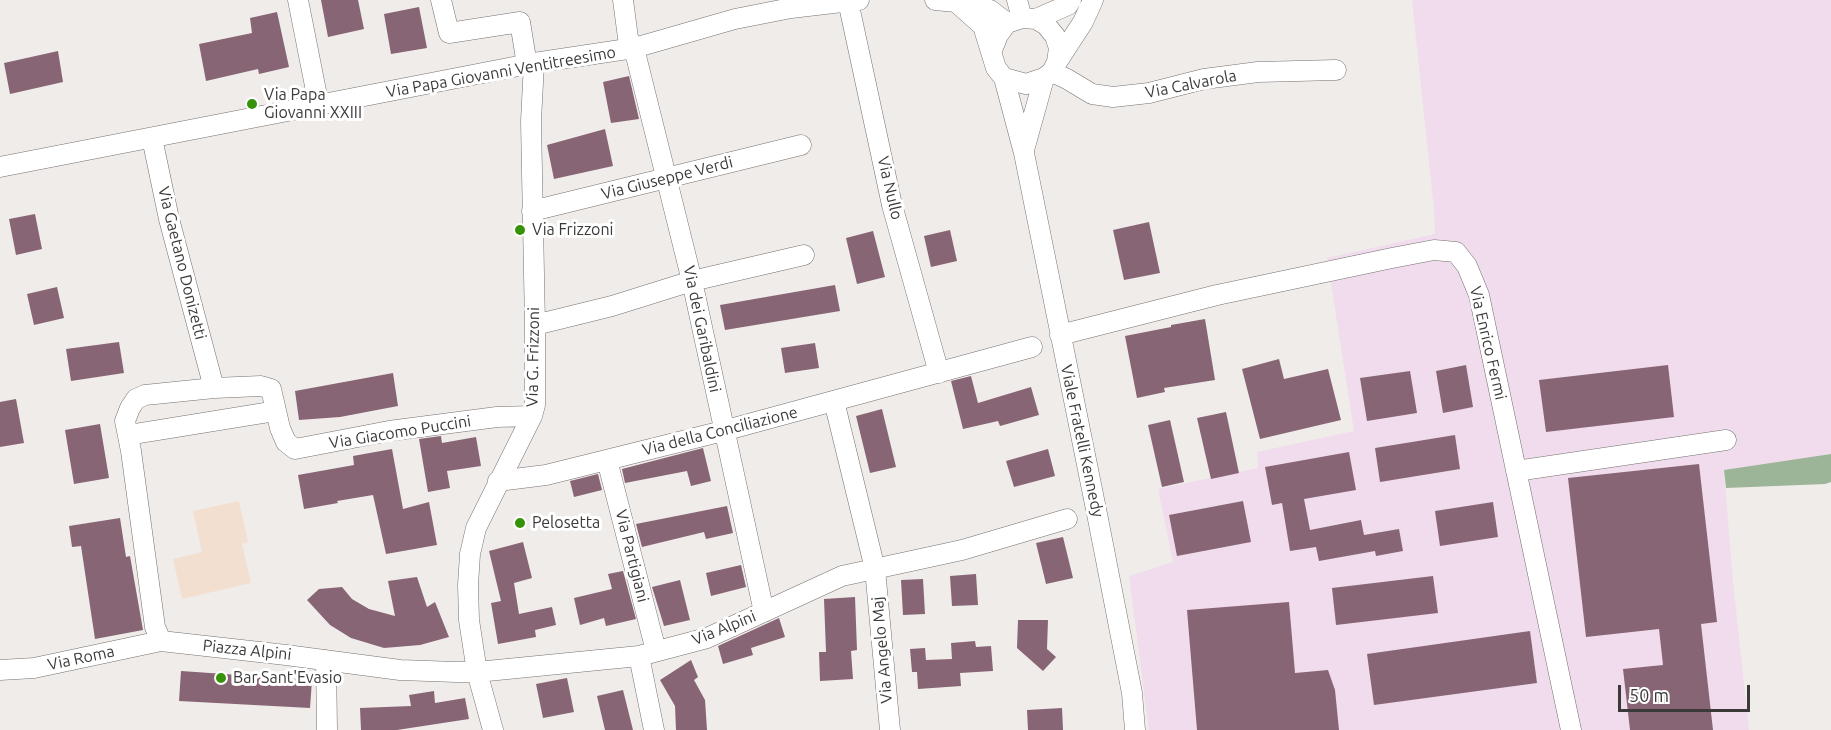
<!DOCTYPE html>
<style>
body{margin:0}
#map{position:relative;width:1831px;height:730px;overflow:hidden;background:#f0ecea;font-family:Ubuntu,sans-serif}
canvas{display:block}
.scale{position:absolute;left:1618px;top:685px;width:132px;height:27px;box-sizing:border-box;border:3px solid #3c3a39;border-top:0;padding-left:8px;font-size:18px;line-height:21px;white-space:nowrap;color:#3c3a39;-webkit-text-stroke:4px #fff;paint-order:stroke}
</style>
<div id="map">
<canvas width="1831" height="730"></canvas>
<div class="scale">50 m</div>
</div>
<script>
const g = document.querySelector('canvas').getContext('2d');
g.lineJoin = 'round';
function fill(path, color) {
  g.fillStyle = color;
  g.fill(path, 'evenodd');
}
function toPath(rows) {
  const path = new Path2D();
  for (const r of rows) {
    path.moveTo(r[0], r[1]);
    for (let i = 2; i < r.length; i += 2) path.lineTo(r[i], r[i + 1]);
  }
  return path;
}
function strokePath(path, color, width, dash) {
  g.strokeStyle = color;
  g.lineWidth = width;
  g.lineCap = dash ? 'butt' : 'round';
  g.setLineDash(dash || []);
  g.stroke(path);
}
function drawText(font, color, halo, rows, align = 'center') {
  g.font = font + ' Ubuntu,sans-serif';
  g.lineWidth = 6;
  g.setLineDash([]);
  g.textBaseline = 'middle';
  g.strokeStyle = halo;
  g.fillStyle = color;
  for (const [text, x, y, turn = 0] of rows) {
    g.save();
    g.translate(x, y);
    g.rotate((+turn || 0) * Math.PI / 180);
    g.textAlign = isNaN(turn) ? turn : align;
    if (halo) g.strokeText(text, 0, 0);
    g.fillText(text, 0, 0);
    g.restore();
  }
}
fill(toPath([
 [1412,0,1831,0,1831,454,1724,471,1733,582,1749,730,1149,730,1129,576,1173,562,1158,489,1258,468,1257,452,1354,431,1327,258,1435,234,1434,210]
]), '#f0dcec');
fill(toPath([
 [239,501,248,542,242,544,251,583,182,599,173,559,202,552,193,511]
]), '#f3dfd0');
fill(toPath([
 [1831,454,1831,482,1825,484,1726,488,1724,470]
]), '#9cb598');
fill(toPath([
 [321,0,358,0,364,29,328,37],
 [419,7,427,48,391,54,384,14],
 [277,12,289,67,259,74,258,69,206,81,199,44,252,33,250,18],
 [58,51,63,82,10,94,4,63],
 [629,76,639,119,611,123,603,82],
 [605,129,613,166,554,179,547,145],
 [35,214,42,249,16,255,9,219],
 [1149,222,1160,273,1124,280,1113,230],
 [950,230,957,261,931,267,924,236],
 [873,231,885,277,857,284,846,238],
 [835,285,840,311,725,330,720,305],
 [57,287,64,318,34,325,27,294],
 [1205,319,1215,380,1164,388,1165,392,1137,398,1125,336,1171,327,1171,325],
 [119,342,124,373,71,381,66,349],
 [815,343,819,368,785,373,781,348],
 [1279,359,1284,379,1328,369,1341,420,1260,439,1242,369],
 [1466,365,1473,407,1443,413,1436,371],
 [1668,365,1674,417,1546,432,1539,380],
 [1410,371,1417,413,1367,421,1360,378],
 [393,373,398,406,340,417,299,420,295,391],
 [971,376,978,403,1031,387,1039,415,1000,426,998,421,963,429,951,381],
 [16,399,24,443,0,447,0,402],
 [882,409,896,467,870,473,856,416],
 [1226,412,1239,473,1211,479,1197,418],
 [1170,420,1184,482,1162,487,1148,425],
 [100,424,109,478,74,484,65,430],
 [1455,435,1460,469,1380,482,1375,448],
 [441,436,442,443,476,437,481,466,447,471,450,488,428,492,419,439],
 [703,448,711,481,691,486,687,471,625,483,622,469],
 [392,449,403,509,429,502,437,545,386,554,373,495,337,501,338,503,304,509,298,475,354,465,353,456],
 [1048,449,1055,476,1014,487,1006,461],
 [1349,452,1356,490,1304,499,1310,530,1361,520,1364,535,1399,529,1403,551,1376,556,1375,551,1319,561,1316,547,1290,551,1282,503,1272,505,1265,467],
 [1699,464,1717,622,1701,624,1713,730,1630,730,1623,669,1663,665,1659,629,1586,637,1568,478],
 [598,474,602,490,574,497,570,481],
 [1243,501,1251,542,1177,556,1169,515],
 [1493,502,1498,537,1440,546,1435,511],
 [727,506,733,533,706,539,704,532,642,547,636,524],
 [120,518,126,557,130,556,143,630,95,639,81,546,72,547,69,526],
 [1063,537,1073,578,1046,584,1036,543],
 [523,542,532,578,514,583,519,614,552,607,556,625,535,630,536,637,498,644,491,603,501,601,489,551],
 [741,565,746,587,711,596,706,573],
 [623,571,636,619,606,626,604,618,580,625,574,598,612,589,608,574],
 [976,574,978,605,952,606,950,576],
 [1433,576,1438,613,1336,625,1332,588],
 [417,577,427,607,435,602,449,637,420,645,384,648,351,638,330,625,307,600,319,589,342,587,352,599,369,609,395,616,388,581],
 [923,579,925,614,903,615,901,580],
 [680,580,690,620,664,626,652,587],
 [855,597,857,650,851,651,853,679,820,681,819,652,826,652,824,599],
 [1289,602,1295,673,1328,670,1335,690,1339,730,1197,730,1187,610],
 [779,618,785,637,751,648,753,655,723,664,718,646],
 [1018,620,1048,620,1047,649,1056,657,1043,671,1017,648],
 [1530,631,1537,683,1374,705,1367,654],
 [975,641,976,647,991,646,993,671,960,673,961,686,918,689,917,672,912,672,910,649,925,648,926,660,952,659,951,643],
 [691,660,698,677,694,680,705,700,707,730,676,730,675,706,660,680],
 [181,671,312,680,310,708,179,701],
 [567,678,574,712,543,718,536,684],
 [623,690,633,730,605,730,597,696],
 [434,691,435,703,465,698,469,719,397,730,361,730,360,708,411,706,409,695],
 [1062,708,1063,730,1028,730,1027,710]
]), '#886575');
const minor = toPath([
 [298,0,319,106],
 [441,0,449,33,520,22,527,65],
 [623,0,628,38,634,48,692,281,764,612],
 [935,0,956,2,990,10,1007,23],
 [1017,0,1022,18],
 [848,1,892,205,939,373],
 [956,2,983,26,996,68,1004,78,1026,84,1044,78,1052,72,1057,62,1059,48,1055,36,1046,25,1036,19,1022,18,1007,23,998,35,992,50],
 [1036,19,1068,5,1071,0],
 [1057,62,1083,22,1093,0],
 [1052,72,1067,79,1092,94,1113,97,1149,93,1204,79,1258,72,1336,70],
 [1004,78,1024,153,1098,519,1132,693,1135,730],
 [152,138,169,219,214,388],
 [1024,150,1044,78],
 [0,167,534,63,634,48,735,19,791,8,859,0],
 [532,211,801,145],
 [535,325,612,306,692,281,804,255],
 [1060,335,1217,295,1392,258,1434,250,1456,252,1467,266,1479,295,1571,730],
 [834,401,875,569,890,730],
 [128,435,276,411],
 [607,460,656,651],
 [1516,471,1726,440],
 [498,481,546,475,723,431,1032,347],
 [161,641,155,627,131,451,125,421,130,408,136,399,145,395,214,388,261,386,271,389,280,428,286,442,295,449,389,431,497,417,532,416],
 [639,656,654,730],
 [326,660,327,730],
 [0,670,34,668,161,641,286,655,400,670,456,672,477,672,639,656,707,638,842,576,962,550,1067,519],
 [493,730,477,672,469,620,468,585,470,554,476,528,532,416,535,405,535,325,531,121,534,63]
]);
strokePath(minor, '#75716f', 21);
strokePath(minor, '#fff', 20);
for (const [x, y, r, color] of [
 [252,104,6,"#369209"],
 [520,230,6,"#369209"],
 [520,523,6,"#369209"],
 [221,678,6,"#369209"]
]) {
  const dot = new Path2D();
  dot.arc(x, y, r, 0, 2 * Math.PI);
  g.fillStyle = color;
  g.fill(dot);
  strokePath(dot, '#fff', 2);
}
drawText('16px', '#3c3a39', '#fff', [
 ["Via Papa Giovanni Ventitreesimo",501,72,-10],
 ["Via Calvarola",1191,84,-11],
 ["Via Giuseppe Verdi",667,178,-14],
 ["Via Nullo",890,188,77],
 ["Via Gaetano Donizetti",182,263,76],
 ["Via dei Garibaldini",702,329,78],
 ["Via Enrico Fermi",1488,343,77],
 ["Via G. Frizzoni",533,357,-89],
 ["Via della Conciliazione",720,431,-14],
 ["Via Giacomo Puccini",400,432,-9],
 ["Viale Fratelli Kennedy",1082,441,78],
 ["Via Partigiani",632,556,76],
 ["Via Alpini",724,628,-22],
 ["Piazza Alpini",247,650,6],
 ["Via Angelo Maj",882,650,-95],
 ["Via Roma",81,658,-12]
]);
drawText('16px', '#3c3a39', '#fff', [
 ["Via Papa",264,95],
 ["Giovanni XXIII",264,113],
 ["Via Frizzoni",532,230],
 ["Pelosetta",532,523],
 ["Bar Sant'Evasio",233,678]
], 'left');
</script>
